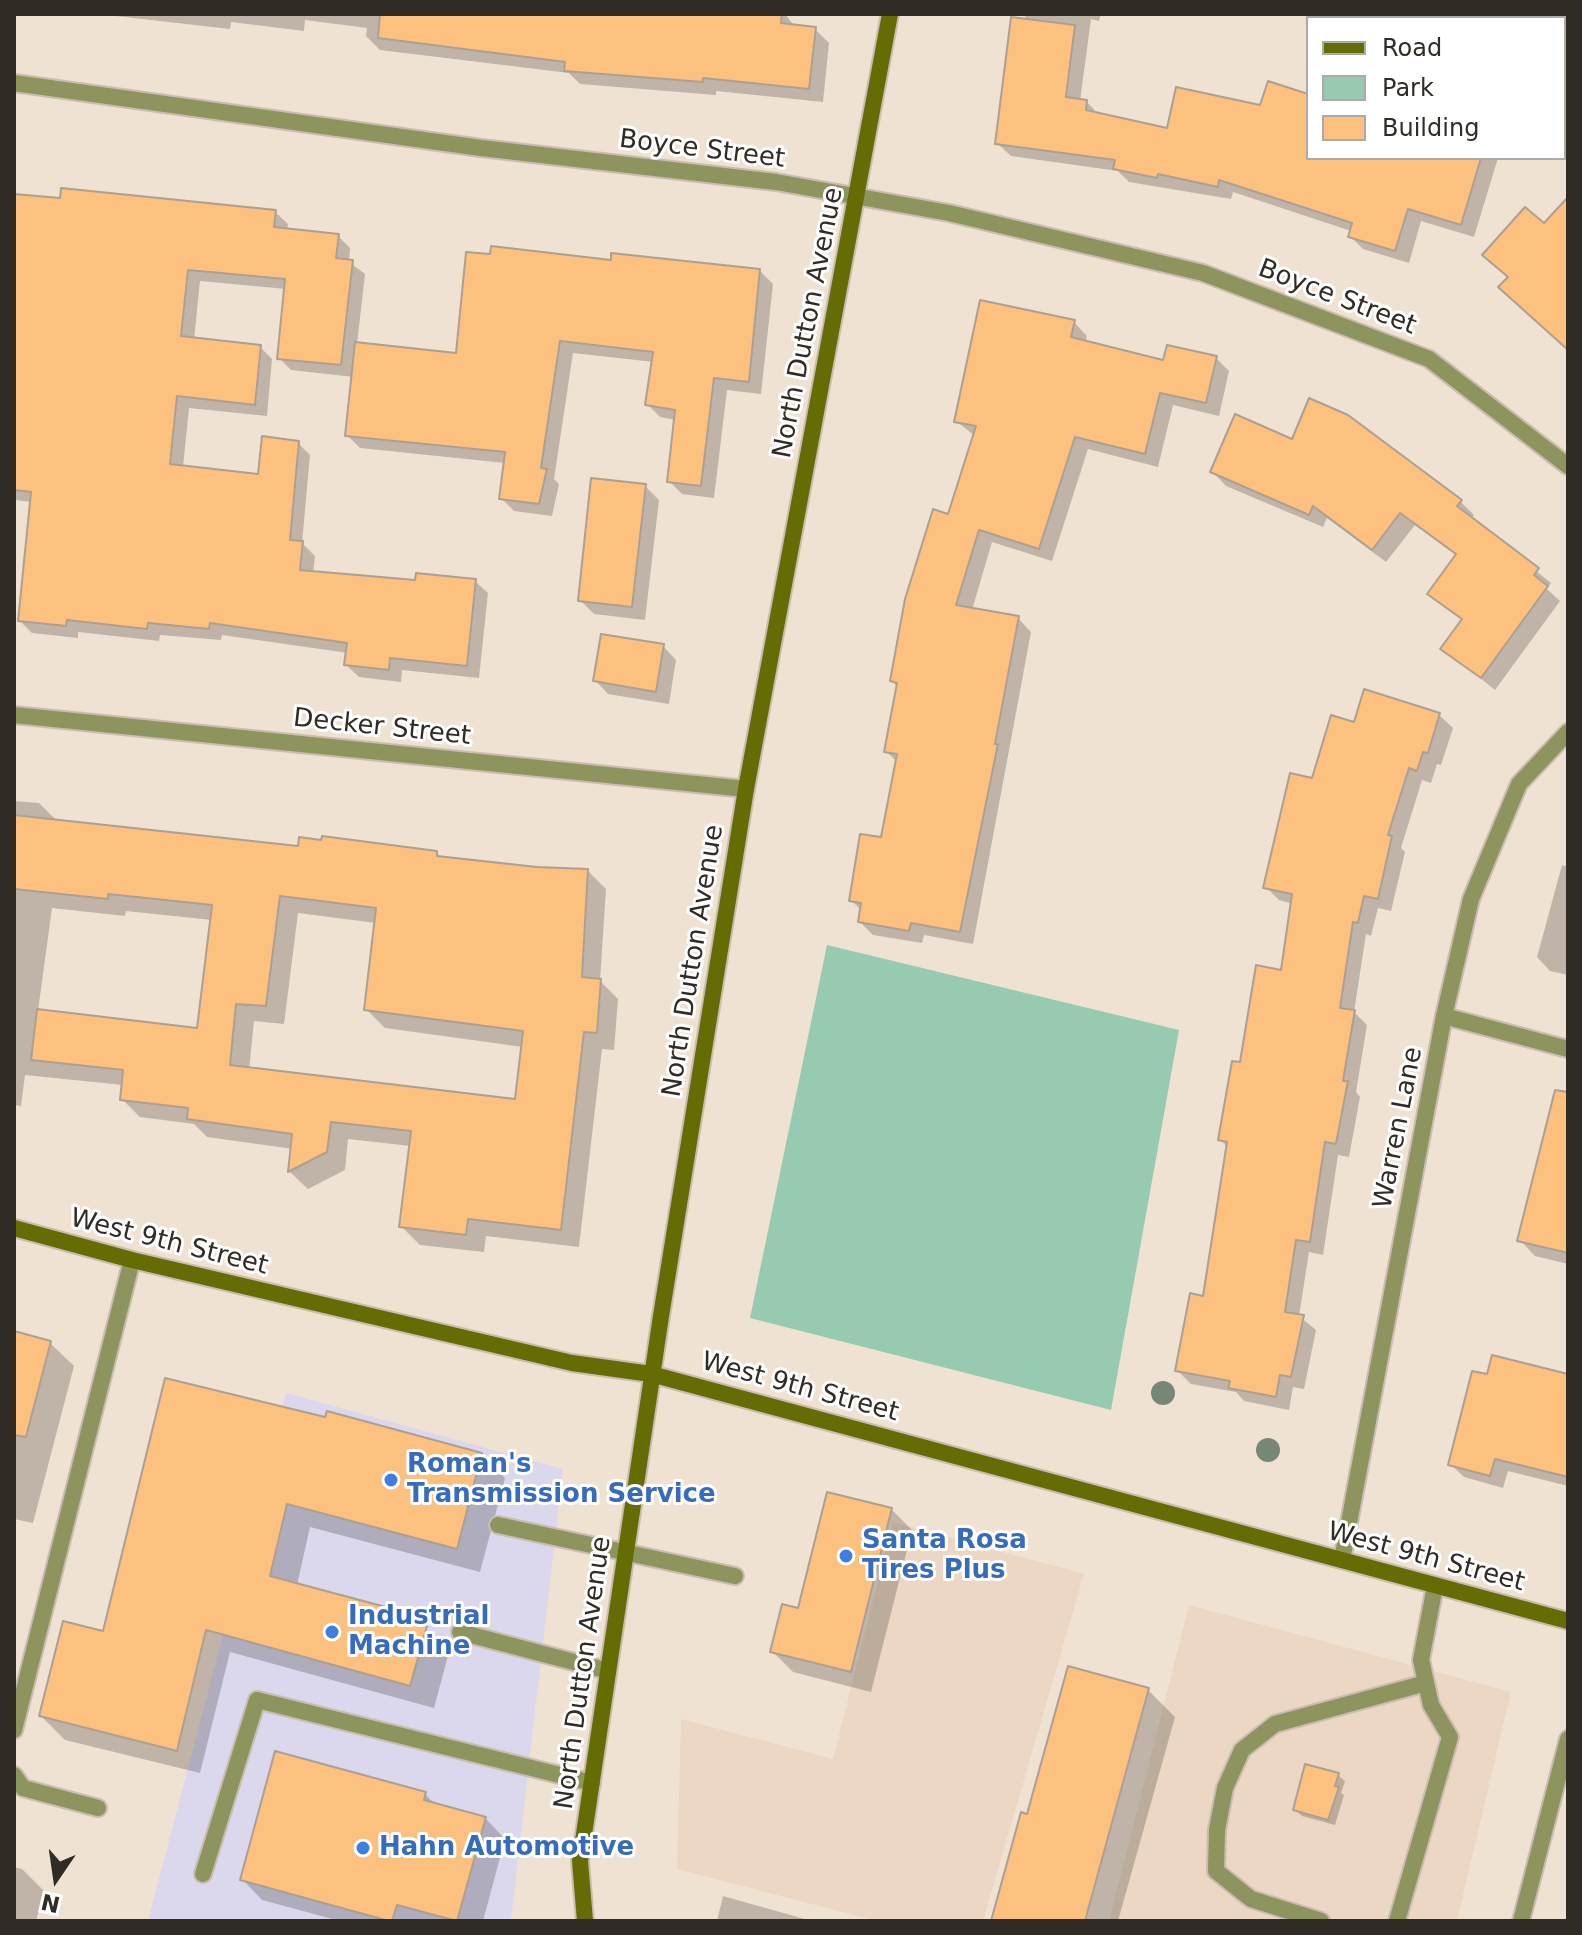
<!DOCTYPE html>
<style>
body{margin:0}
#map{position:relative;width:1582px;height:1935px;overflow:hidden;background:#f0e2d3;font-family:"DejaVu Sans",sans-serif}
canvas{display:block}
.frame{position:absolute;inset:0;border:16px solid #312b26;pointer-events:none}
.legend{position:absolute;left:1306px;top:16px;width:260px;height:144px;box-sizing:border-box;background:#fff;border:2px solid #adaaa8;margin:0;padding:10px 14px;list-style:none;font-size:24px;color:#312b26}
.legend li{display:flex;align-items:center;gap:16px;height:40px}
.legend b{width:40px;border:2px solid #adaaa8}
.north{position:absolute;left:16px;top:1839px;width:80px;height:80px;-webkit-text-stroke:6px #fff;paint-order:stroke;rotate:193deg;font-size:22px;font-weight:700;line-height:32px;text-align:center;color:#312b26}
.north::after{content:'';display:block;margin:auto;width:28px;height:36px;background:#312b26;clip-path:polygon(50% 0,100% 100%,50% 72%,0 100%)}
</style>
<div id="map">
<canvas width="1582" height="1935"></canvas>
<div class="frame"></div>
<ul class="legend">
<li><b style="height:10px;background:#656c03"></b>Road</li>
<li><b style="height:22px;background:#96cab1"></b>Park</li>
<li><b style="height:22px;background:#fcc07f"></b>Building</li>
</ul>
<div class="north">N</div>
</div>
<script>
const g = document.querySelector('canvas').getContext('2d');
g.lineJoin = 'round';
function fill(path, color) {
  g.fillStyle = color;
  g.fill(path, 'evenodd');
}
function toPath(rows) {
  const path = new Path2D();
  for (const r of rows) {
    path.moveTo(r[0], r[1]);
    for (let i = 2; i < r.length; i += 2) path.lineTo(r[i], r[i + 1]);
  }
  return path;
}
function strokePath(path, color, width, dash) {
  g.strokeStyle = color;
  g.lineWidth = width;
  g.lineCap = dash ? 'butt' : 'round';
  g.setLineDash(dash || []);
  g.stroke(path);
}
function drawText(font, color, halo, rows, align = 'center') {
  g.font = font + ' "DejaVu Sans",sans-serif';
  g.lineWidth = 6;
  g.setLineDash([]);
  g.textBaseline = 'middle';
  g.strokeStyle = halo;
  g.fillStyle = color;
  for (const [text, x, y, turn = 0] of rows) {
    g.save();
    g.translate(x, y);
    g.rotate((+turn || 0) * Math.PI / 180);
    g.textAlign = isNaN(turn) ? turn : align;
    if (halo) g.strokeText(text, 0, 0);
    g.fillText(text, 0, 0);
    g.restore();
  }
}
fill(toPath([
 [286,1393,563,1469,511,1921,148,1921]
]), '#dbd7ed');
fill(toPath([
 [893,1522,1084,1574,983,1921,877,1921,677,1869,681,1719,833,1759],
 [1189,1605,1511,1692,1457,1921,1109,1921]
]), '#ebd7c3');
fill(toPath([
 [827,945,1179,1030,1111,1410,750,1318]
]), '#96cab1');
fill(toPath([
 [98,14,785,14,795,27,815,29,829,43,823,102,716,91,716,95,580,84,569,73,380,50,366,36,367,28,305,20,304,31,231,22,230,29],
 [1026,14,1101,14,1099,21,1091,19,1080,101,1087,102,1099,115,1168,131,1308,96,1308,158,1498,158,1474,237,1421,221,1409,263,1363,249,1350,236,1351,231,1233,192,1231,199,1129,182,1118,171,1011,156,997,143],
 [14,196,275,212,288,224,287,230,338,236,350,248,349,262,365,274,357,344,458,355,612,262,760,271,773,284,761,394,727,390,714,498,682,494,669,481,676,420,660,417,647,404,654,362,573,353,554,479,559,484,552,516,514,511,501,498,505,463,360,448,347,435,354,377,291,370,279,358,286,289,200,281,194,340,260,347,272,359,267,416,189,408,183,467,260,476,298,443,310,455,302,543,315,556,313,573,417,582,475,581,488,593,479,678,402,670,401,682,359,677,346,665,348,653,222,635,221,640,160,635,159,641,78,632,78,638,32,633,20,621,32,502,14,500],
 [1074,322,1087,336,1085,343,1165,362,1216,358,1229,371,1219,416,1173,405,1158,467,1088,449,1052,561,992,542,972,610,1018,618,1031,632,973,944,924,935,922,943,873,935,860,922,862,911,851,900,883,840,897,762,886,751,898,687,892,681,975,436,956,421],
 [1293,441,1460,501,1474,515,1471,519,1551,583,1547,589,1560,601,1495,690,1443,648,1463,621,1430,594,1457,556,1415,525,1386,562,1327,518,1323,527,1226,486,1213,472],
 [645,486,659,500,645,620,594,614,580,600],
 [663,646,676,660,669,704,608,694,595,680],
 [1439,715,1453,728,1441,765,1437,764,1431,783,1422,780,1401,848,1405,852,1391,911,1378,908,1371,936,1366,934,1354,1012,1367,1025,1356,1092,1360,1097,1349,1157,1338,1155,1323,1255,1309,1252,1299,1316,1316,1330,1304,1389,1293,1387,1289,1410,1244,1401,1236,1392,1191,1384,1177,1370,1204,1298,1228,1148,1220,1139,1242,1064,1282,972,1293,904,1279,900,1266,887,1313,780,1355,724],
 [14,801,39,803,58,822,300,848,436,852,442,858,537,869,588,871,606,889,600,981,618,999,614,1050,602,1049,579,1247,486,1236,484,1252,420,1245,401,1226,411,1146,348,1139,345,1170,308,1189,290,1172,293,1149,207,1137,194,1124,140,1117,122,1099,123,1085,25,1075,21,1106,14,1105],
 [52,908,125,916,126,911,212,920,199,1030,38,1011],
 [298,913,376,923,367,1010,385,1028,523,1047,517,1101,249,1070,254,1021,284,1024],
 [1562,865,1568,867,1568,975,1550,971,1537,957],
 [1568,1139,1568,1264,1535,1256,1520,1240],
 [14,1333,50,1343,74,1366,33,1523,14,1519],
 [1488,1376,1568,1376,1568,1486,1508,1471,1503,1488,1464,1477,1450,1464],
 [167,1380,481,1454,505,1478,480,1572,310,1527,297,1585,407,1615,449,1652,434,1708,230,1652,200,1773,65,1740,41,1716,105,1634],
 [891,1509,912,1530,871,1692,793,1672,772,1651,799,1610],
 [1070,1668,1148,1690,1175,1717,1118,1921,1003,1921],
 [1338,1775,1345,1781,1341,1793,1344,1795,1335,1825,1302,1816,1296,1810],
 [425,1794,437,1806,485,1818,505,1839,483,1921,340,1921,262,1900,242,1879],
 [14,1867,22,1869,44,1891,36,1921,14,1921],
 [723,1896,812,1921,717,1921]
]), '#0003');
const building = toPath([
 [380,14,782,14,781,23,816,27,809,89,703,78,703,82,564,71,565,62,378,38,380,14],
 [1011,17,1075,25,1066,97,1087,100,1086,110,1167,128,1176,87,1260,105,1268,81,1308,94,1308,158,1481,158,1461,225,1408,209,1395,251,1348,237,1352,223,1219,180,1218,187,1158,174,1157,178,1113,169,1115,160,995,144,1011,17],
 [61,188,276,210,274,227,339,234,336,258,353,260,341,365,277,359,285,279,188,270,181,336,261,345,255,405,177,396,170,464,258,474,262,436,299,441,290,540,303,541,300,570,415,580,416,573,476,579,467,666,390,658,389,670,344,665,347,643,210,623,209,629,148,623,147,629,67,620,66,626,18,621,31,492,14,490,14,194,60,198,61,188],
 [1568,197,1568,350,1498,287,1508,277,1482,255,1525,207,1544,223,1568,197],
 [491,246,611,260,611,253,760,269,749,382,714,378,701,486,667,482,675,410,645,405,653,352,560,341,541,468,547,469,539,504,499,499,505,452,345,436,355,342,456,353,466,252,490,254,491,246],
 [980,300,1075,320,1071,337,1163,360,1167,345,1217,356,1206,403,1160,393,1145,454,1075,437,1039,549,979,530,956,605,1019,616,995,744,998,744,960,932,911,923,909,931,858,922,861,903,849,901,860,834,881,837,897,754,884,752,897,683,890,681,905,599,933,509,948,514,976,426,954,422,980,300],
 [1309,398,1348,415,1462,500,1457,506,1539,568,1534,575,1548,586,1481,678,1440,649,1462,619,1427,594,1456,554,1400,513,1372,550,1313,506,1309,515,1210,472,1235,414,1292,439,1309,398],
 [591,478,646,484,632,607,578,601,591,478],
 [601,634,664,644,656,692,593,681,601,634],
 [1364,689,1440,713,1428,753,1423,752,1417,771,1409,768,1388,835,1392,836,1378,899,1364,896,1358,923,1353,922,1340,1008,1355,1010,1343,1081,1348,1081,1336,1144,1325,1142,1310,1242,1296,1240,1285,1312,1304,1315,1291,1377,1280,1375,1276,1397,1228,1388,1230,1381,1175,1371,1190,1293,1203,1296,1227,1142,1218,1140,1232,1061,1240,1062,1256,965,1281,970,1292,894,1263,888,1290,773,1312,778,1331,715,1354,722,1364,689],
 [14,815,298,846,299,837,321,840,322,836,437,851,437,856,537,867,588,869,582,977,601,979,597,1033,584,1032,561,1230,468,1219,466,1235,399,1227,411,1131,331,1122,327,1152,288,1172,292,1134,187,1119,188,1108,120,1100,123,1070,31,1060,37,1009,197,1028,212,905,108,894,108,899,14,889,14,815],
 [280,896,376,908,364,1010,523,1031,515,1099,230,1065,236,1004,266,1006,280,896],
 [1555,1090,1568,1092,1568,1253,1517,1241,1555,1090],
 [14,1331,51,1341,26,1437,14,1435,14,1331],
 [1492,1355,1568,1374,1568,1477,1495,1459,1490,1476,1448,1465,1472,1371,1487,1374,1492,1355],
 [165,1378,325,1417,327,1411,482,1453,457,1549,287,1504,270,1576,408,1613,406,1621,427,1626,410,1686,206,1630,177,1751,39,1716,63,1621,103,1631,165,1378],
 [827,1492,892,1508,851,1672,770,1652,782,1604,798,1608,827,1492],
 [1068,1666,1149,1688,1085,1921,991,1921,1021,1812,1027,1814,1068,1666],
 [275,1751,426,1792,424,1800,486,1817,457,1921,397,1905,392,1921,389,1921,240,1880,275,1751],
 [1305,1764,1339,1773,1335,1786,1339,1787,1328,1820,1293,1810,1305,1764]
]);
fill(building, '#fcc07f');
strokePath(building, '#ad9f91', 2);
const lane = toPath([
 [498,1525,735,1576],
 [460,1632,608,1671],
 [14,1730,132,1260],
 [14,1775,23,1788,98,1808],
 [203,1874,257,1700,592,1783],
 [1321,1921,1251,1899,1216,1871,1217,1830,1225,1788,1242,1750,1275,1724,1426,1683],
 [1397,1921,1450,1737,1431,1705,1421,1660,1435,1586]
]);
const street = toPath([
 [14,83,481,148,776,182,949,213,1203,273,1429,359,1568,466],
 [14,715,746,789],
 [1444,1016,1568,1049],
 [1342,1560,1444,1016,1471,899,1519,784,1568,732],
 [1521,1921,1568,1739]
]);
const secondary = toPath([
 [14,1228,132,1260,572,1363,651,1374,1568,1621],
 [585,1921,580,1861,661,1316,746,789,890,14]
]);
strokePath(lane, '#cabdb0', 20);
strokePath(street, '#cabdb0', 20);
strokePath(secondary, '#cabdb0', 20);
strokePath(lane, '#8e945e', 16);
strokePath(street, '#8e945e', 16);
strokePath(secondary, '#656c03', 16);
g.fillStyle = '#768777';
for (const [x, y] of [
 [1163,1393],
 [1268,1450]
]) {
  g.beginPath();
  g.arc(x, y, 12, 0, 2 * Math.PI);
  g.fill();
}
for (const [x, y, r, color] of [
 [391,1480,8,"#3f7fe0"],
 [846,1556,8,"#3f7fe0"],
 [332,1632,8,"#3f7fe0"],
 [363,1848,8,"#3f7fe0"]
]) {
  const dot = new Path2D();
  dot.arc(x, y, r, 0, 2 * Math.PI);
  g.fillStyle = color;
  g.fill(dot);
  strokePath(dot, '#fff', 3);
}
drawText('26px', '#312b26', '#fff', [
 ["Boyce Street",702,150,7],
 ["Boyce Street",1337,298,21],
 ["North Dutton Avenue",809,323,-79],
 ["Decker Street",382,728,6],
 ["North Dutton Avenue",694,961,-81],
 ["Warren Lane",1399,1128,-79],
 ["West 9th Street",169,1243,14],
 ["West 9th Street",800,1388,15],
 ["West 9th Street",1426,1558,15],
 ["North Dutton Avenue",584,1673,-82]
]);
drawText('bold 26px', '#366cbe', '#fff', [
 ["Roman's",407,1465],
 ["Transmission Service",407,1495],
 ["Santa Rosa",862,1541],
 ["Tires Plus",862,1571],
 ["Industrial",348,1617],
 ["Machine",348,1647],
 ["Hahn Automotive",379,1848]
], 'left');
</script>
